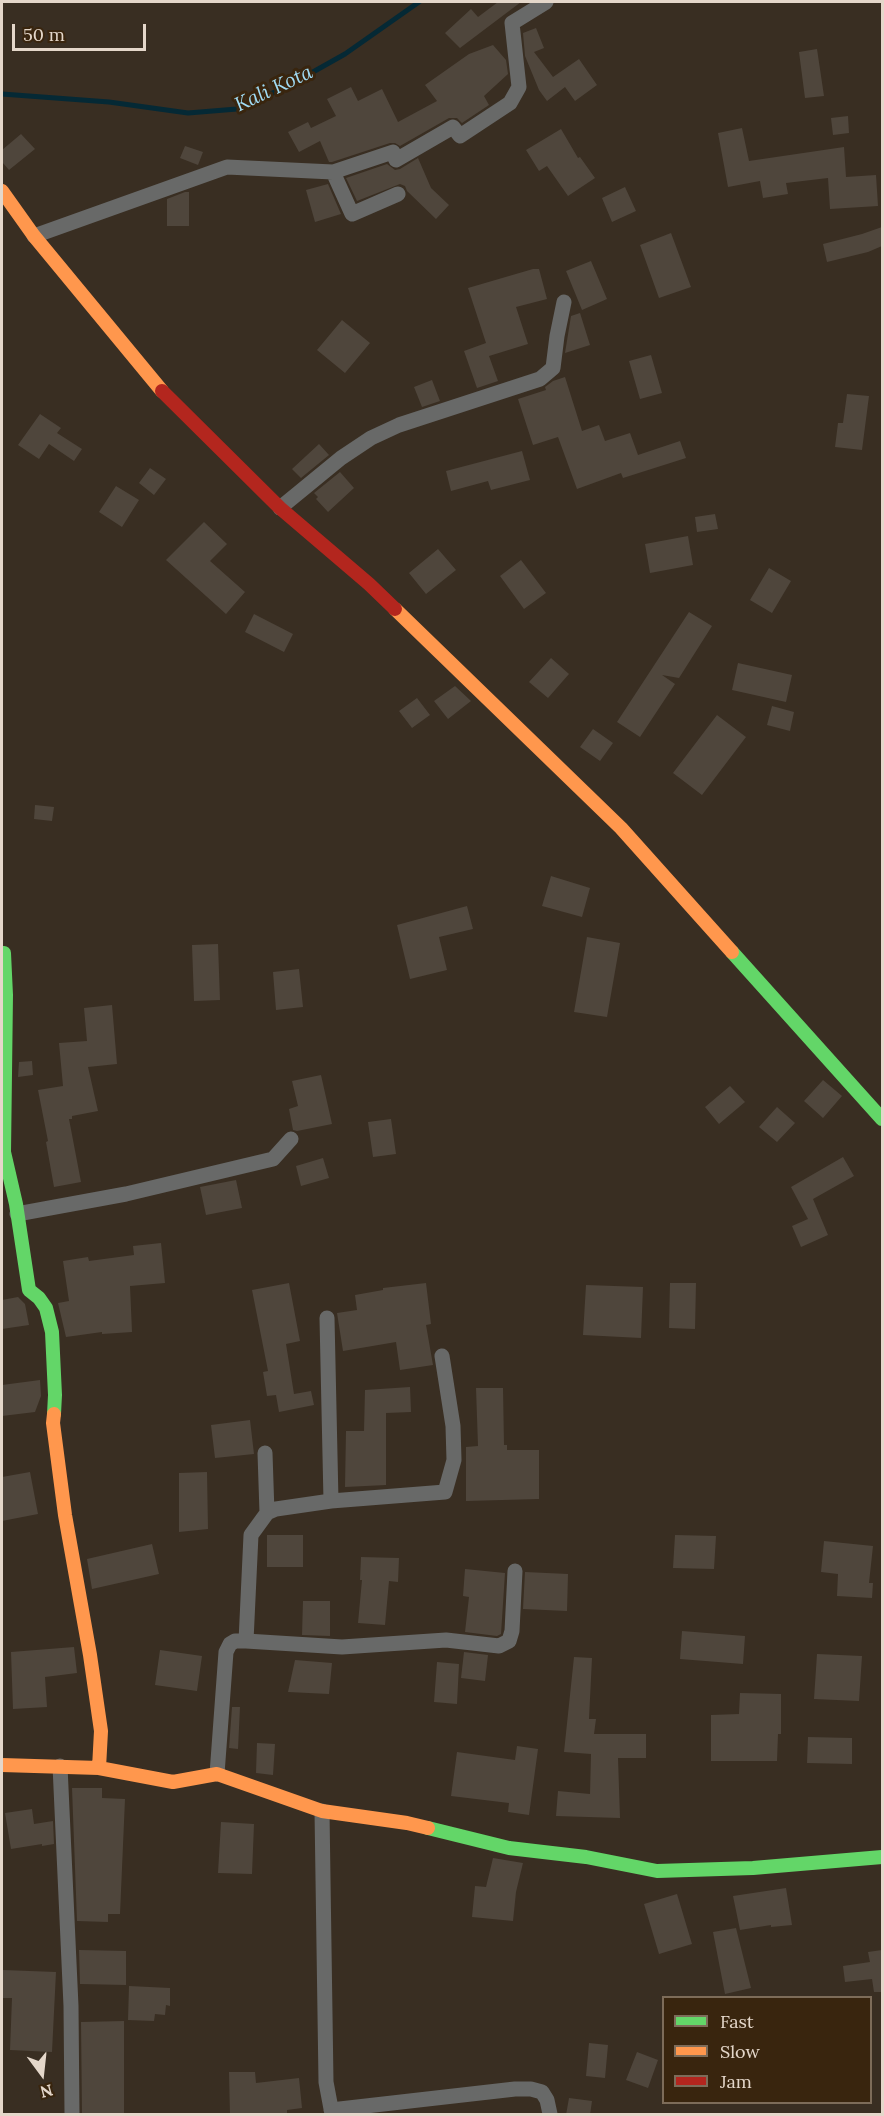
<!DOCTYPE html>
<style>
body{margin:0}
#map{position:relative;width:884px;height:2116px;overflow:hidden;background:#392e22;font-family:Lora,serif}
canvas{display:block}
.frame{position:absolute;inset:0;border:3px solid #e4d7ca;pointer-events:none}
.legend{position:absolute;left:662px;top:1996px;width:210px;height:108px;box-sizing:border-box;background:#39250e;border:2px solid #7d6c59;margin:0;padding:8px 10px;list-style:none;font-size:18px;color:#e4d7ca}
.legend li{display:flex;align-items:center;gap:12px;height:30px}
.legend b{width:30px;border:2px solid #7d6c59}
.north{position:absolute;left:12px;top:2044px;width:60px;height:60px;-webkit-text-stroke:4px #39250e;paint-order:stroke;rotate:165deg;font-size:16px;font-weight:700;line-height:24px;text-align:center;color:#e4d7ca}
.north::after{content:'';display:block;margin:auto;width:21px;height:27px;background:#e4d7ca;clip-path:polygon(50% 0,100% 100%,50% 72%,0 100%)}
.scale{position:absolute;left:12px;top:24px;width:134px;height:27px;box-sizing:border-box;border:3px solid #e4d7ca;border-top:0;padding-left:8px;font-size:18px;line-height:21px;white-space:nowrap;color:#e4d7ca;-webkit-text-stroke:4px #39250e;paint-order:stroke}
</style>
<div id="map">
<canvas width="884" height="2116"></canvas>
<div class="frame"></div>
<ul class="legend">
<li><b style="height:8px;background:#63d668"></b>Fast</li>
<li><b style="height:8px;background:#ff974d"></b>Slow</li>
<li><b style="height:8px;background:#b3261e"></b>Jam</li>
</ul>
<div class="north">N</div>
<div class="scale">50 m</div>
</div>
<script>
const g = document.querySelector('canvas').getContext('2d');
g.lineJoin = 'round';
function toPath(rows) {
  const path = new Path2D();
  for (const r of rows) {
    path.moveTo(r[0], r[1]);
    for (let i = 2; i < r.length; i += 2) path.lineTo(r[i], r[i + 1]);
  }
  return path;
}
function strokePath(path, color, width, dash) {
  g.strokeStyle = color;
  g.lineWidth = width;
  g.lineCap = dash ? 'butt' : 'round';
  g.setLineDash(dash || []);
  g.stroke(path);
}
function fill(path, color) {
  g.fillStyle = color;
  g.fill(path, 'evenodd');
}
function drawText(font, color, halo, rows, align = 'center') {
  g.font = font + ' Lora,serif';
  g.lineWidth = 6;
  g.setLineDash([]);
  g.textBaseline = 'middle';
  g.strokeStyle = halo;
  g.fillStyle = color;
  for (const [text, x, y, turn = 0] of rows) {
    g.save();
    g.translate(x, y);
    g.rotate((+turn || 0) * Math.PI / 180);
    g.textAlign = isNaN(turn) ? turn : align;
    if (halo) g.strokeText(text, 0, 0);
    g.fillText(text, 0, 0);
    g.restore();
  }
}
strokePath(toPath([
 [2,94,109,102,188,113,237,109,288,86,345,54,419,2]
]), '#052935', 5);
fill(toPath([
 [498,2,521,2,460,48,445,33,471,9,478,17],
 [536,28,544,48,534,52,553,77,579,59,597,85,575,101,565,87,547,101,539,90,525,56,523,33],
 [493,45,506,60,508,74,484,96,489,105,462,123,457,118,449,118,400,146,395,143,390,143,332,162,329,162,320,141,299,152,288,132,308,122,311,128,336,116,327,99,351,87,358,101,382,89,398,122,437,101,425,85,469,54],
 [817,49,824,96,805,98,799,52],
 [848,116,849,133,833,135,831,118],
 [742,128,749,161,844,147,846,177,876,175,878,206,830,209,828,178,786,183,788,194,763,198,760,181,728,187,718,133],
 [561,129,578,158,580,157,595,178,568,196,547,166,539,171,526,150],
 [21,134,35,149,9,170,2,162,2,150],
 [185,146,203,152,198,165,180,158],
 [418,158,431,188,449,205,436,219,407,191,405,186,400,184,357,201,346,178,387,164,395,170,400,169],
 [328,184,341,214,315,222,306,190],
 [625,187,636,211,612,222,602,198],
 [185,192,189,192,189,226,167,226,167,199],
 [882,227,882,246,868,252,827,262,823,244,862,234],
 [671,233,691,287,659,298,640,245],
 [591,261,607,299,582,310,566,271],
 [533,269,539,269,547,299,516,307,528,344,489,356,498,381,477,388,464,351,486,343,468,288],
 [580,313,590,345,565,353,571,316],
 [342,320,370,343,345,373,317,350],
 [651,355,662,393,640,399,629,361],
 [565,377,582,431,599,425,605,441,630,433,638,455,680,441,686,458,623,478,621,473,577,489,558,437,533,445,518,399,546,390,545,387,553,381],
 [432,380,440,401,422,407,414,387],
 [847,394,869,396,862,450,835,447,838,423,843,423],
 [40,414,61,428,57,433,82,449,74,461,49,444,39,459,18,445],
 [319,444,329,455,301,478,292,469],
 [522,451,530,480,491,490,488,481,451,491,446,471],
 [150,468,166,479,154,495,139,483],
 [340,472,354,488,328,512,316,499,318,497,314,493],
 [116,486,139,500,122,527,99,512],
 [715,514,718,529,697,532,695,517],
 [204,522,227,544,210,561,245,592,226,614,166,560],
 [688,536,693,565,650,573,645,544],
 [438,549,456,570,426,594,409,573],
 [521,560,546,593,524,609,500,576],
 [769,568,791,581,772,613,750,600],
 [689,612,712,626,679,678,662,675,675,684,640,737,617,722],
 [254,614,293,634,284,652,245,632],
 [551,658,569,674,548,698,529,682],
 [738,663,792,675,786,702,732,690],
 [455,686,471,701,448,719,434,701],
 [417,698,430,715,412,728,399,711],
 [772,706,794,712,790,731,767,725],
 [717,715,746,737,702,795,673,773],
 [593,729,613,743,600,761,580,747],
 [35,805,54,807,52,821,34,819],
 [551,876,590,888,582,917,542,906],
 [467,906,473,929,439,937,447,970,410,979,397,925],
 [587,937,620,943,607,1017,574,1012],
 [218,944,220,1000,194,1001,192,945],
 [299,969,303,1007,276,1010,273,972],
 [112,1005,117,1064,88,1067,98,1111,72,1116,72,1119,69,1119,81,1182,54,1187,46,1142,48,1141,38,1090,63,1086,59,1043,87,1041,84,1008],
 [32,1061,33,1075,18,1077,19,1062],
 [321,1075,332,1124,297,1131,293,1130,289,1109,298,1106,292,1081],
 [823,1080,842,1096,823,1118,804,1101],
 [730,1086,745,1102,719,1124,705,1107],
 [777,1107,795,1123,777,1142,759,1127],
 [391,1119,396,1154,373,1157,368,1122],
 [843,1157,854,1176,813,1199,828,1235,801,1247,792,1226,808,1219,791,1187],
 [323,1158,329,1178,301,1186,296,1166],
 [236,1180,242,1208,206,1215,200,1187],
 [161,1243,165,1283,130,1286,132,1332,102,1334,102,1332,66,1337,58,1303,69,1301,63,1261,88,1257,89,1261,134,1255,133,1246],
 [289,1283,300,1341,286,1344,294,1394,311,1391,314,1405,279,1412,276,1395,267,1396,263,1372,268,1371,252,1290],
 [426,1283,431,1324,426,1325,433,1365,400,1370,396,1342,343,1351,337,1313,357,1310,355,1295,383,1290,383,1288],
 [670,1283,696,1283,695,1329,669,1328],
 [586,1285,643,1287,641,1338,583,1335],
 [18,1297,25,1304,29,1325,2,1329,2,1300],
 [40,1380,41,1396,35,1412,2,1416,2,1385],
 [410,1387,411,1412,386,1413,386,1485,345,1487,346,1431,364,1431,365,1390],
 [476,1388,503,1388,504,1445,507,1445,507,1450,539,1450,539,1499,466,1501,466,1447,478,1446],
 [250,1420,254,1454,215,1458,211,1425],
 [30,1472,38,1514,2,1521,2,1477],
 [207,1472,208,1529,179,1532,179,1473],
 [267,1535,303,1535,303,1567,267,1567],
 [675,1535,716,1536,714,1569,673,1568],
 [824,1541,873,1546,869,1583,873,1583,872,1598,837,1596,838,1574,821,1572],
 [152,1544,159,1574,92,1589,87,1559],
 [361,1557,399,1558,398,1582,389,1581,385,1625,358,1623,362,1580,360,1580],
 [465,1569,505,1573,501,1634,497,1636,465,1632,469,1597,463,1596],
 [525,1572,568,1574,567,1611,523,1609],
 [303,1601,330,1601,330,1636,302,1635],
 [682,1631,745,1636,743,1664,680,1659],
 [74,1647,77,1673,45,1677,47,1707,13,1709,11,1652],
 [160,1650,202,1656,197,1691,155,1685],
 [464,1652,488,1655,485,1681,461,1678],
 [817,1654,862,1656,859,1701,814,1699],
 [574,1657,592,1658,589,1719,596,1719,594,1734,646,1734,646,1758,618,1758,620,1818,556,1816,558,1791,590,1794,591,1754,564,1752],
 [295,1660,332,1663,329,1694,288,1692],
 [437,1662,459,1664,457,1704,434,1702],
 [740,1693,781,1694,781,1734,778,1734,777,1761,711,1761,711,1715,739,1714],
 [232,1707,240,1707,238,1749,229,1748],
 [808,1737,852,1738,852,1764,807,1763],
 [257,1743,275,1744,273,1775,256,1773],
 [517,1746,538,1749,529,1815,508,1812,509,1803,451,1796,457,1752,515,1760],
 [72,1788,102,1788,102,1798,125,1799,120,1914,108,1914,108,1922,77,1921],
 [32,1809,34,1824,53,1821,54,1844,42,1846,42,1844,11,1849,5,1813],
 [221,1822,254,1824,252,1874,218,1873],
 [493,1858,523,1863,516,1892,513,1921,472,1917,475,1886,486,1887],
 [786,1888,792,1925,771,1927,771,1925,740,1930,733,1896],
 [677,1894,692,1944,659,1954,644,1904],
 [736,1928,751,1988,725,1994,713,1932],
 [79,1950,126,1951,126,1985,80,1984],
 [882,1950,882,1992,874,1992,872,1979,845,1982,843,1966,870,1962,868,1952],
 [3,1970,56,1972,52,2052,10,2050,12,1998,2,1998],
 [129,1986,170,1988,170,2006,166,2005,165,2015,155,2014,154,2021,128,2020],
 [124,2021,124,2115,82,2115,81,2022],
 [589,2043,608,2045,605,2078,586,2076],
 [637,2052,658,2060,648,2088,626,2080],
 [229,2072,255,2072,256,2083,299,2078,302,2108,287,2110,287,2115,230,2115],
 [569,2098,592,2101,590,2115,566,2115]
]), '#4f463c');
strokePath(toPath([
 [333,172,393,152,396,160,453,127,460,136,510,103,519,87,512,23,546,2],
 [34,236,227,167,333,172,352,214,398,194],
 [280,508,341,458,371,438,399,425,540,379,553,368,557,336,564,302],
 [17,1214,126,1194,273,1159,291,1139],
 [327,1318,331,1501,445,1492,454,1460,453,1426,442,1356],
 [265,1453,267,1513],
 [246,1641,342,1647,446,1640,499,1646,509,1641,512,1631,515,1571],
 [60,1766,71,2006,72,2114],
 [217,1774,226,1652,230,1644,235,1641,246,1641,251,1535,267,1513,276,1509,331,1501],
 [322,1811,326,2082,332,2114],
 [331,2110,515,2089,531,2089,542,2092,547,2100,550,2114]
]), '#686968', 15);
strokePath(toPath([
 [732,952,882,1119],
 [4,953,6,995,4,1152,16,1204,29,1290,39,1298,46,1308,52,1332,55,1395,54,1414],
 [428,1828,509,1848,586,1857,657,1871,753,1868,882,1857]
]), '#63d668', 14);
strokePath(toPath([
 [2,191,34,236,162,391],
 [395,609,621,828,732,952],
 [54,1414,53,1423,65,1515,90,1655,101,1731,99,1768],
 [2,1765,99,1768,173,1782,217,1774,322,1811,407,1823,428,1828]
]), '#ff974d', 14);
strokePath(toPath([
 [162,391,280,508,369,584,395,609]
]), '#b3261e', 14);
drawText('italic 20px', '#a1dcf5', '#39250e', [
 ["Kali Kota",274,89,-25]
]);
</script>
